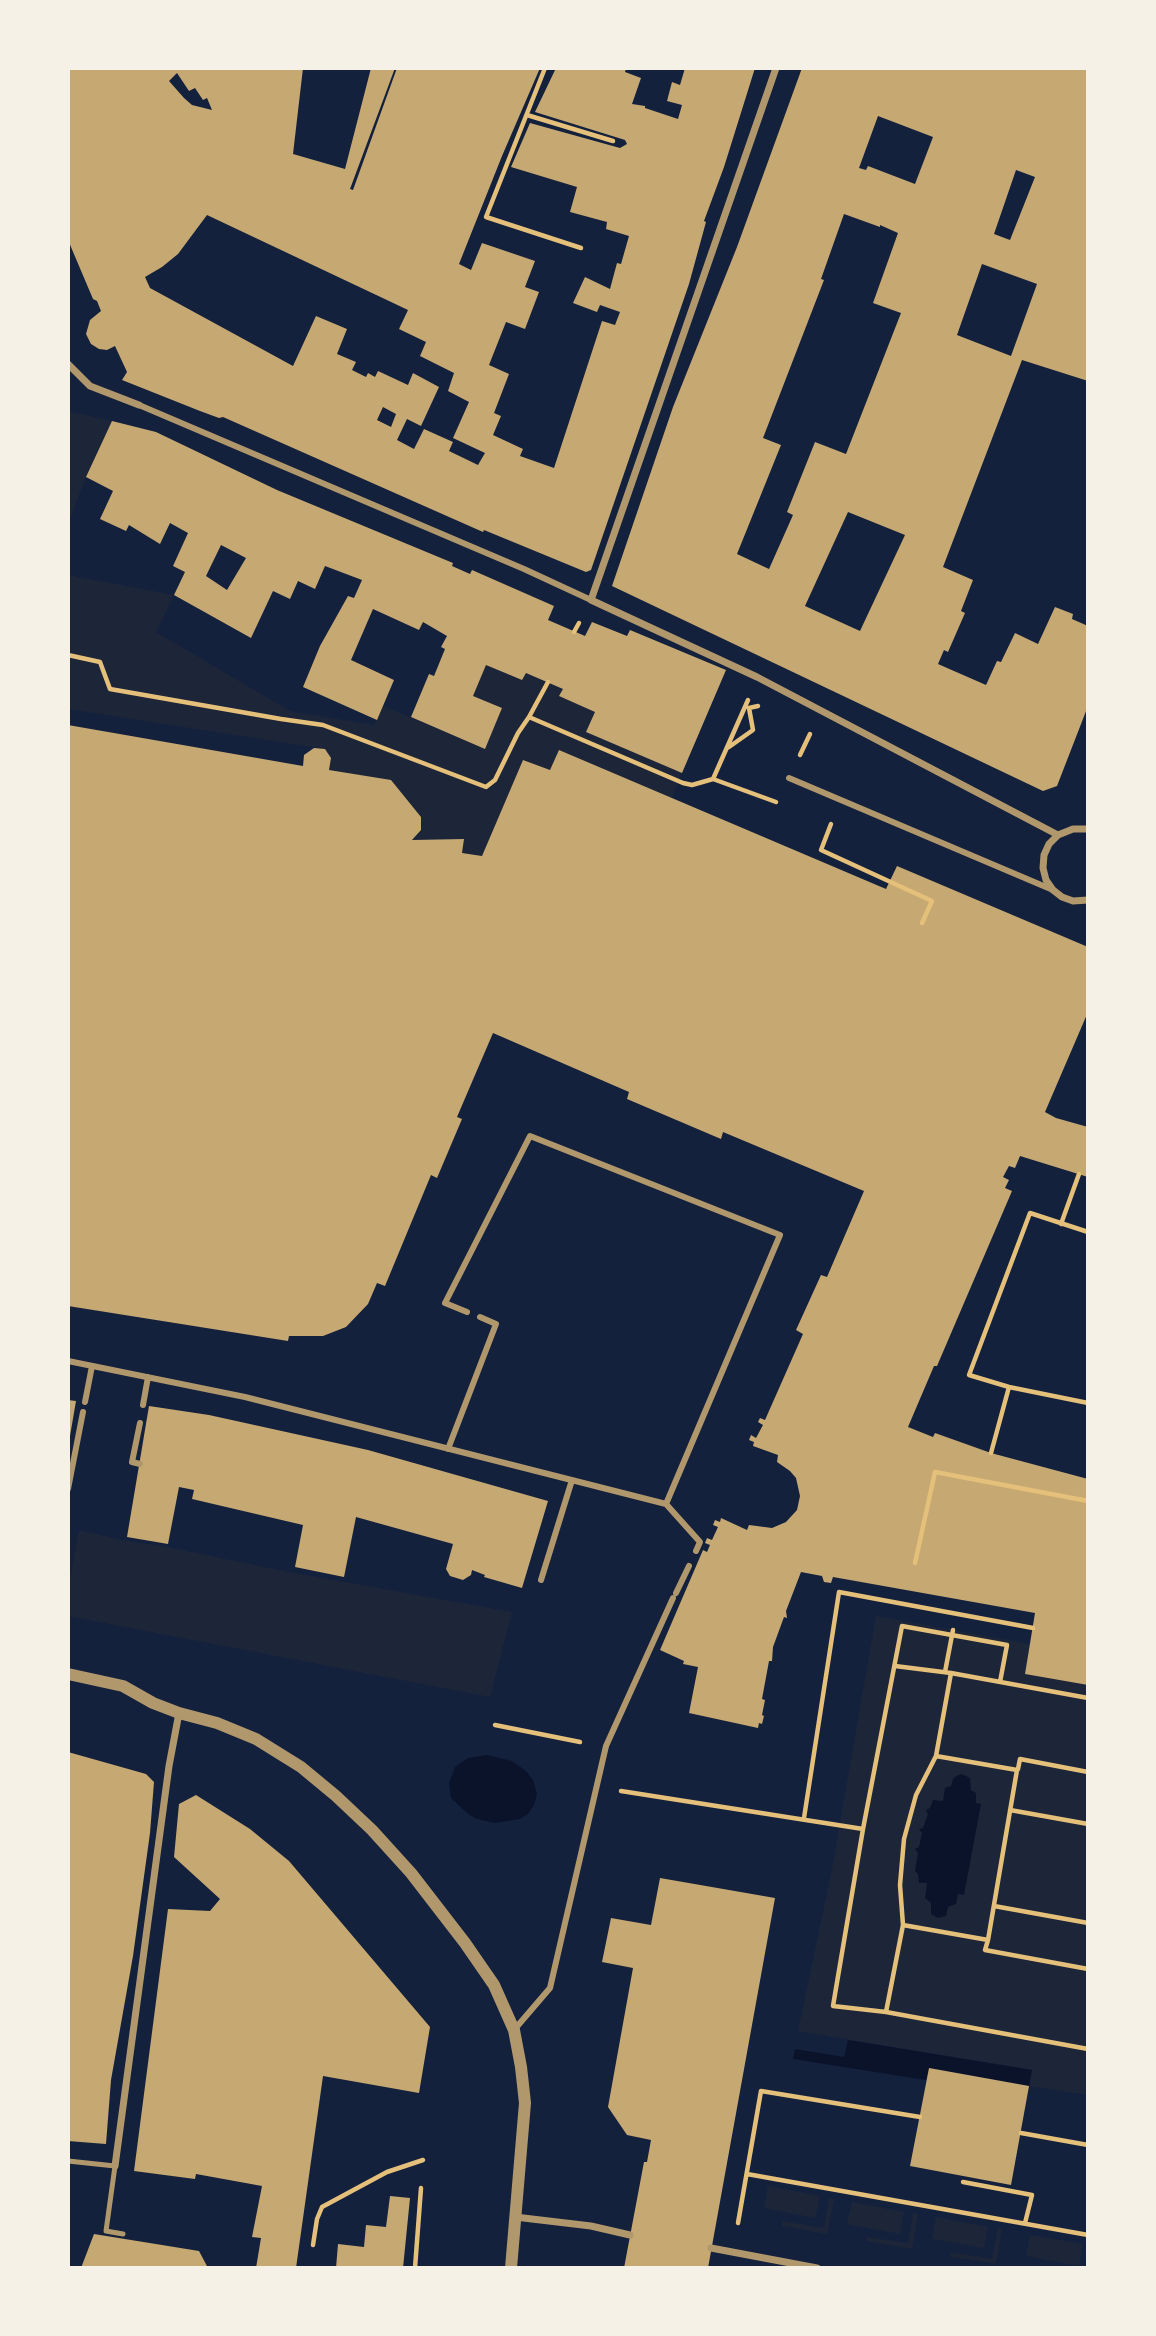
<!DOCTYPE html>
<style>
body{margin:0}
#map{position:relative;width:1156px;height:2336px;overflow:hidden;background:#14213d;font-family:"PT Serif",serif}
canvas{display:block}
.frame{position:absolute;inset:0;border:70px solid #f6f1e7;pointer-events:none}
</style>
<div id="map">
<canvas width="1156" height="2336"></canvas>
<div class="frame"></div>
</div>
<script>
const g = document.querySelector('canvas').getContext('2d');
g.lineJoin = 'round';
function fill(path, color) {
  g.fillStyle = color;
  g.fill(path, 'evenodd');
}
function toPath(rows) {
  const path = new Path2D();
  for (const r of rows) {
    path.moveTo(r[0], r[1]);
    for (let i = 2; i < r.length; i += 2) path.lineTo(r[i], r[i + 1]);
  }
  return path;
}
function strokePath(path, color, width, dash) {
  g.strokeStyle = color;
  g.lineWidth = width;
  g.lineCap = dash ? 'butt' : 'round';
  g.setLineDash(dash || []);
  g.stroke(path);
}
fill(toPath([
 [68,411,112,421,86,477,68,524],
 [68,575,174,595,156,632,290,711,374,725,383,706,484,748,502,708,473,696,486,665,521,680,526,673,563,689,560,696,595,712,586,732,682,773,672,798,559,750,550,770,523,760,482,856,462,853,464,839,412,840,418,835,422,825,421,817,415,809,408,803,329,770,331,759,325,749,68,709],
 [79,1530,121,1540,162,1546,289,1572,512,1612,490,1697,68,1616,68,1590],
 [876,1616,1030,1644,1026,1674,1088,1685,1088,2095,1029,2086,1032,2070,798,2031,832,1869],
 [768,2186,820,2196,815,2218,764,2208],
 [829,2198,834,2199,827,2234,782,2226,782,2221,824,2228],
 [852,2202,904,2212,900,2234,847,2224],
 [913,2213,918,2214,912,2249,866,2241,867,2237,908,2243],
 [936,2217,988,2227,984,2248,932,2239],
 [998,2228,1002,2229,996,2264,950,2257,951,2252,992,2259],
 [1030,2235,1083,2244,1079,2266,1026,2256]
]), '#1d2539');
fill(toPath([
 [487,1755,512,1761,526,1771,533,1780,537,1794,534,1805,528,1814,520,1819,495,1823,477,1819,468,1814,451,1798,449,1783,455,1767,468,1758],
 [962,1774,970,1778,971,1790,976,1793,976,1803,981,1804,964,1895,958,1894,956,1904,948,1907,946,1916,938,1918,931,1914,931,1903,925,1898,927,1883,919,1883,918,1874,915,1871,918,1853,915,1849,919,1847,922,1833,919,1829,923,1828,928,1814,926,1810,930,1808,933,1800,943,1801,945,1788,951,1786,953,1779,956,1776],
 [848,2040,1032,2070,1029,2086,929,2068,926,2080,793,2059,795,2049,844,2057]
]), '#0b132b');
fill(toPath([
 [68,68,243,68,277,70,277,68,303,68,293,154,345,169,371,68,395,68,350,189,353,190,397,68,540,68,502,156,459,264,471,270,482,243,535,261,525,287,539,292,525,329,506,322,489,365,509,374,494,413,501,416,493,435,523,449,520,456,554,468,602,321,615,325,620,312,600,305,597,312,573,303,585,277,610,289,617,263,621,264,629,236,606,229,607,222,570,212,577,187,511,167,530,123,620,148,627,144,625,140,535,112,556,68,626,68,625,72,641,78,632,104,645,106,645,108,678,119,682,105,667,101,672,82,680,85,685,68,755,68,724,167,704,221,706,222,689,284,591,570,586,572,484,530,483,532,223,417,219,418,200,411,122,380,127,372,115,346,107,350,99,349,91,344,86,334,90,320,101,311,97,301,93,299,68,240],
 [177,73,189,91,195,88,203,100,207,98,212,110,192,105,184,98,169,81],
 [207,215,408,310,399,329,426,342,420,356,454,373,448,391,469,402,453,438,485,453,478,465,449,451,453,442,424,429,414,449,397,440,407,419,421,426,439,387,413,373,408,385,378,371,375,377,368,373,366,377,352,370,356,362,337,354,347,329,316,316,293,366,150,288,145,277,162,267,178,254],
 [383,407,396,414,391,427,377,420],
 [802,68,1088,68,1088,381,1022,360,943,567,973,580,961,611,965,613,948,652,944,650,938,664,986,685,997,661,1001,662,1015,633,1038,644,1055,607,1073,614,1072,619,1088,626,1088,706,1057,786,1043,791,612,586,673,407,737,247],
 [878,116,933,137,915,184,868,166,866,170,859,168],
 [1016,170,1035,177,1010,240,994,234],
 [844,214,880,227,880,225,898,233,873,303,901,313,846,454,815,442,787,512,793,515,769,569,737,554,781,445,763,438,824,280,821,279],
 [982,264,1037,284,1011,356,957,335],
 [848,512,905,535,860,631,805,606],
 [112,421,156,432,277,490,453,563,452,566,470,574,472,570,554,606,548,620,585,636,592,622,627,636,630,630,726,670,682,773,586,732,595,712,559,696,563,689,526,673,522,680,486,665,473,696,502,708,485,749,411,717,429,674,434,676,445,649,441,647,447,636,423,622,419,630,373,609,351,660,394,680,377,720,303,687,320,646,348,596,354,598,362,580,325,566,315,589,298,581,290,599,273,591,251,638,174,595,185,572,173,566,188,533,170,523,160,544,129,525,126,531,100,519,113,491,86,477],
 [221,545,246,558,227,590,206,576],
 [68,725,303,766,304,755,314,748,325,749,331,758,329,770,391,780,421,817,421,830,412,840,464,839,462,853,482,856,523,760,550,770,559,750,886,889,897,866,1088,947,1088,1012,1045,1112,1056,1118,1088,1127,1088,1177,1020,1156,1015,1168,1009,1166,1003,1177,1009,1180,1005,1188,1012,1191,937,1366,934,1366,908,1427,933,1437,935,1433,991,1453,1088,1479,1088,1685,1025,1674,1035,1613,833,1577,831,1583,824,1582,822,1576,801,1572,786,1611,787,1618,784,1617,773,1647,772,1661,769,1661,762,1699,765,1700,762,1715,764,1716,762,1724,759,1723,758,1728,689,1713,698,1667,683,1664,684,1661,660,1650,703,1550,707,1552,710,1545,705,1543,707,1538,712,1540,718,1527,713,1525,715,1520,720,1522,721,1518,747,1530,749,1525,772,1528,786,1522,797,1510,800,1496,796,1478,790,1471,777,1462,778,1455,753,1446,754,1442,749,1440,751,1435,756,1438,763,1425,758,1422,760,1418,765,1420,803,1334,796,1330,821,1275,827,1277,864,1191,723,1132,721,1139,627,1099,629,1092,493,1033,457,1117,462,1119,437,1178,431,1175,385,1286,377,1283,368,1304,346,1327,323,1336,289,1336,288,1341,68,1306],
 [68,1400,76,1401,70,1436,68,1436],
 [149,1406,209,1415,368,1450,548,1501,522,1588,484,1577,485,1575,472,1570,471,1575,463,1580,450,1576,446,1569,453,1544,356,1517,344,1577,295,1567,303,1525,192,1499,194,1490,179,1487,168,1544,127,1537],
 [68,1752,146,1774,154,1782,150,1833,133,1956,111,2080,106,2144,68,2141],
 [196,1795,250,1829,289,1861,430,2027,419,2093,323,2076,296,2268,256,2268,261,2238,252,2237,262,2186,196,2174,195,2179,134,2171,168,1909,210,1911,220,1899,174,1857,179,1804],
 [660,1878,775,1898,708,2268,624,2268,644,2162,647,2162,651,2140,627,2135,608,2107,633,1968,602,1962,611,1918,651,1925],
 [929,2068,1029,2086,1011,2185,910,2166],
 [390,2196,410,2198,403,2268,336,2268,338,2244,364,2247,366,2225,386,2227],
 [94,2234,199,2251,208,2268,81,2268]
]), '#c6a872');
strokePath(toPath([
 [545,68,486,217,581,248],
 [527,115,613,141],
 [574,632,579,623],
 [68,655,100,662,110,689,281,719,323,725,486,787,495,780,518,733,529,717,548,682],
 [529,717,683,783,692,785,713,779,776,802],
 [729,747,753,730,749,708,758,706],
 [800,755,810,734],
 [713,779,748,700],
 [831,824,821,850,932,901,922,923],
 [1061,1224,1079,1174],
 [1088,1232,1030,1213,969,1375,1009,1387,1088,1403],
 [991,1453,1009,1387],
 [915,1563,935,1472,1088,1501],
 [945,1672,953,1630],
 [951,1673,1088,1698],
 [1000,1682,1007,1645,902,1626,863,1829,833,2006,886,2012,1088,2049],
 [495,1725,580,1742],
 [1018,1769,1020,1759,1088,1772],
 [621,1791,863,1829],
 [1010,1810,1088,1824],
 [804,1818,839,1592,1033,1628],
 [994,1906,1088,1923],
 [903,1925,988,1940,1017,1770,936,1756],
 [988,1940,985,1950,1088,1969],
 [886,2012,903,1925,900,1885,904,1839,916,1795,936,1756,951,1673,895,1666],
 [1021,2133,1088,2145],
 [747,2174,1088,2235],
 [963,2182,1032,2195,1025,2223],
 [738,2223,761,2091,920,2117],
 [313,2245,317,2219,322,2207,387,2172,423,2160],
 [415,2268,421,2188]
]), '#e5c07b', 4.5);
strokePath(toPath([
 [68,2161,115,2166,106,2231,123,2234]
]), '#b1986c', 5);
strokePath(toPath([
 [139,405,524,569,591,600],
 [789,778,1053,890],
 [68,1361,245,1397,666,1504,780,1235,530,1136,445,1303,467,1312],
 [85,1402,92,1366],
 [143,1405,148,1377],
 [448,1449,496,1324,480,1317],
 [140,1464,132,1462,140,1423],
 [68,1489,83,1412],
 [666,1504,700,1542,696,1551],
 [541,1580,572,1480],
 [676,1593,689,1566],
 [514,2030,550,1988,606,1746,673,1598]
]), '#b1986c', 6);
strokePath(toPath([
 [776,68,591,600,757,677,1058,835],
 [68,364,90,386,139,405],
 [1088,829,1073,829,1058,835,1049,844,1044,855,1043,868,1046,880,1053,890,1062,897,1073,901,1088,900],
 [115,2166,169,1766,179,1713],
 [515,2217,591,2226,630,2235],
 [711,2248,817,2268]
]), '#b1986c', 7);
strokePath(toPath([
 [68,1674,123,1686,153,1703,179,1713,217,1723,256,1739,301,1767,336,1796,372,1830,411,1873,465,1943,494,1985,514,2030,521,2067,525,2103,511,2268]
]), '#b1986c', 12);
</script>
